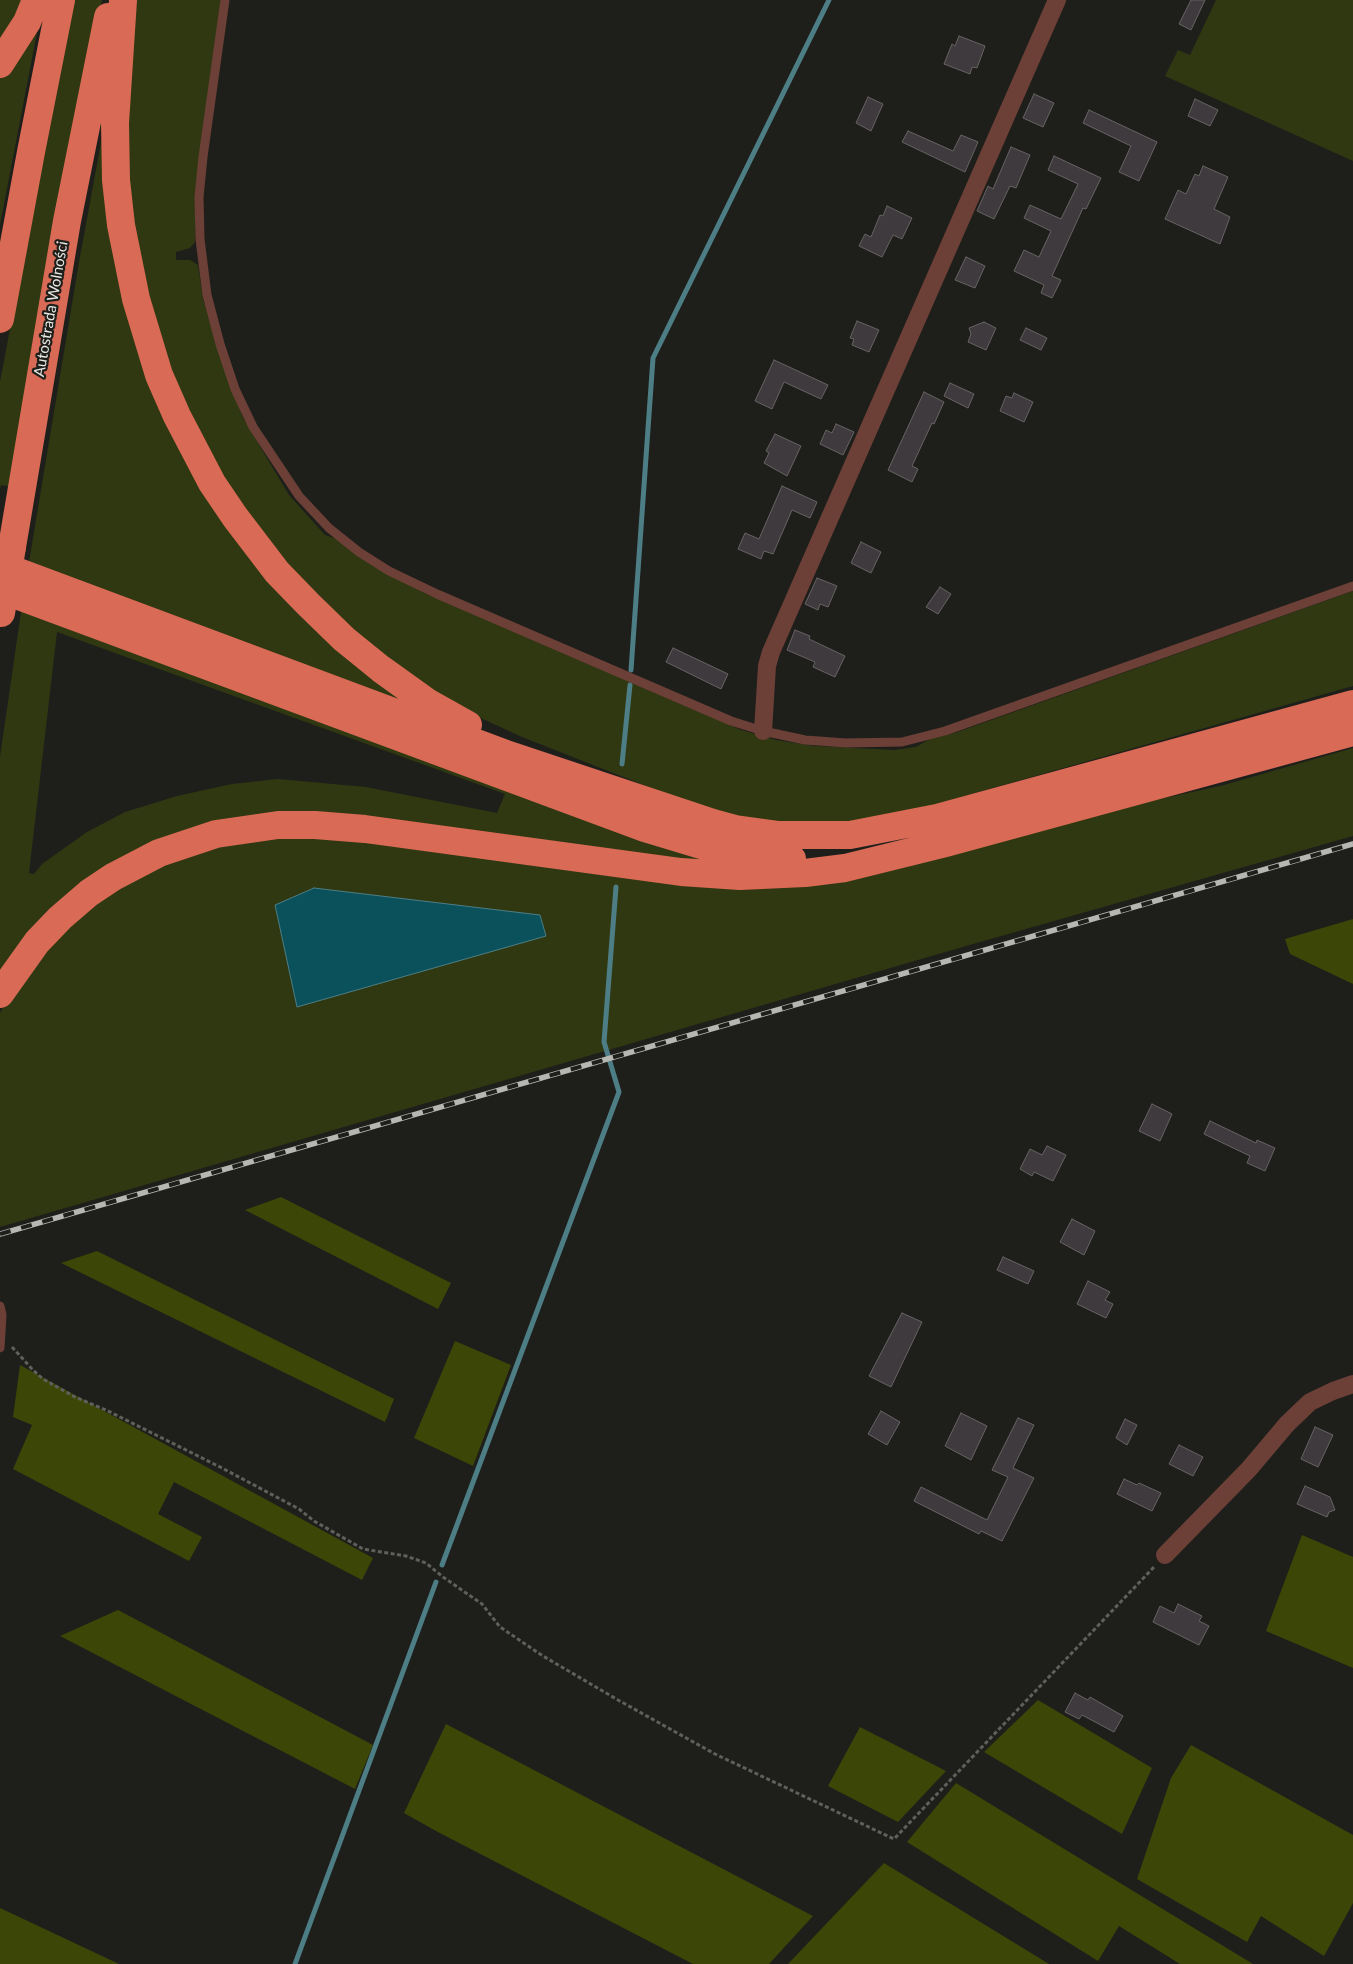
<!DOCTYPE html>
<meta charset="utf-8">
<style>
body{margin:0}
canvas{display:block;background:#1e1e1a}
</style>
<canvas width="1353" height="1964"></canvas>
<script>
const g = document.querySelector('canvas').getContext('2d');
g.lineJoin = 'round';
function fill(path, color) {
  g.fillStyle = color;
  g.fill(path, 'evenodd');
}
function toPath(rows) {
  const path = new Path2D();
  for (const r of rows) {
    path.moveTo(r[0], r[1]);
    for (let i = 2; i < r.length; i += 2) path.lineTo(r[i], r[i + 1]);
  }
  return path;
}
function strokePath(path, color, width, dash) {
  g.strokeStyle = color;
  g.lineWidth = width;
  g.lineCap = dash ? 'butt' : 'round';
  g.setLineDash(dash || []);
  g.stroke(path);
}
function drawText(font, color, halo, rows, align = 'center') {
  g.font = font + ' Lato,sans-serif';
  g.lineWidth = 4.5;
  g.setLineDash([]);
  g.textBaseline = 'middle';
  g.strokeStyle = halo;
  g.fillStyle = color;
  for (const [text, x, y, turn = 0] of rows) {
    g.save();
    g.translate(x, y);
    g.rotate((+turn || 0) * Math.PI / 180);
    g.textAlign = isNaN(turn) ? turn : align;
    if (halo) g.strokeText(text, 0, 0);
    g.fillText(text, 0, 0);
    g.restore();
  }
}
fill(toPath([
 [0,0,26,0,0,50],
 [72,0,102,0,66,175,12,487,1,485,0,489,0,382],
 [135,0,221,0,195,194,195,242,190,248,176,252,176,260,190,260,198,265,203,299,219,353,243,418,289,495,325,535,337,539,382,570,424,593,741,730,776,740,814,746,894,750,916,747,930,739,955,733,1353,591,1353,686,922,808,848,824,794,825,749,819,702,808,522,737,459,708,361,641,273,550,205,454,154,334,123,163],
 [1216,0,1353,0,1353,161,1165,76,1178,50,1190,55],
 [39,22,0,225,0,78],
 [103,132,108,177,215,501,441,718,28,568,79,262],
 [22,605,759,869,317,814,165,839,0,973,0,757],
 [57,632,505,794,497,813,366,787,278,779,232,784,177,796,125,812,87,832,42,864,34,874,29,873],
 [1353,748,1353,836,966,946,0,1227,0,1013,12,990,65,925,154,864,223,841,324,834,694,882,1077,817,1224,785]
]), '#303811');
fill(toPath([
 [1353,919,1353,984,1290,954,1285,939],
 [281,1197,451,1283,438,1309,245,1210],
 [97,1251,394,1399,385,1422,61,1263],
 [455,1341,511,1365,473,1466,414,1438],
 [20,1365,373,1558,362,1580,174,1482,158,1514,202,1537,189,1561,13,1469,32,1425,13,1417],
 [1302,1535,1353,1557,1353,1668,1266,1631],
 [118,1610,373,1745,355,1789,60,1636],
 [1038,1700,1152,1768,1122,1834,984,1752],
 [446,1724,813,1916,769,1964,693,1964,436,1831,404,1813],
 [860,1727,946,1771,898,1822,828,1786],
 [1191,1745,1353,1835,1353,1903,1324,1956,1261,1916,1247,1942,1137,1879,1171,1778],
 [956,1783,1253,1964,1180,1964,1119,1926,1098,1961,907,1842],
 [884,1863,1049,1964,788,1964],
 [0,1908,119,1964,0,1964]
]), '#3c4607');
const water = toPath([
 [314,888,540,915,546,936,297,1007,275,905,314,888]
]);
fill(water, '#0a515c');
strokePath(water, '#4d7e85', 1);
strokePath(toPath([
 [631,670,653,358,829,0],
 [622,764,630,685],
 [442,1565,619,1092,604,1042,616,887],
 [295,1964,436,1582]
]), '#4d7e85', 5);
const building = toPath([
 [1191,0,1205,0,1191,30,1179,24,1191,0],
 [959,36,985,46,977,68,972,67,970,74,944,64,952,44,955,46,959,36],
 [1034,94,1054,103,1043,127,1023,118,1034,94],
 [868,97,883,104,871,131,856,123,868,97],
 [1195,99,1218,110,1210,126,1188,116,1195,99],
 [1089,110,1157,142,1139,181,1119,172,1131,146,1083,123,1089,110],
 [908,131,953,151,961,135,978,142,965,172,902,142,908,131],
 [1011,147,1030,155,1016,188,1010,186,994,219,977,211,988,186,993,189,1011,147],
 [1054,156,1101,178,1086,209,1083,208,1052,276,1061,280,1052,298,1041,293,1044,285,1014,271,1024,250,1039,257,1051,231,1024,218,1030,205,1061,219,1078,184,1048,170,1054,156],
 [1203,166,1228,177,1214,209,1230,217,1220,244,1165,219,1178,190,1186,194,1195,174,1199,176,1203,166],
 [887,206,912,218,902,239,893,235,882,257,859,246,865,234,871,237,880,215,883,216,887,206],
 [966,257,985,266,975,288,955,280,966,257],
 [857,321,879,330,869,352,852,345,854,339,850,338,857,321],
 [984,322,996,328,986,350,968,342,971,334,969,328,984,322],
 [1026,328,1047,338,1041,350,1020,340,1026,328],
 [774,360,828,385,821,399,784,382,772,409,755,401,774,360],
 [950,383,974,394,968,408,944,396,950,383],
 [924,392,944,402,934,424,932,423,912,466,918,469,912,482,888,470,924,392],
 [1014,393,1033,402,1024,422,1000,411,1006,396,1012,398,1014,393],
 [836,424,854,432,843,455,820,444,826,430,832,433,836,424],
 [775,434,801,446,787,476,764,463,769,453,766,451,775,434],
 [782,486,817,502,810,518,792,510,773,554,764,551,761,559,738,549,745,533,759,539,782,486],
 [861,542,881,552,871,573,851,563,861,542],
 [817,578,837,586,828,607,820,604,818,610,805,604,817,578],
 [940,587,951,594,938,614,926,607,940,587],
 [795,630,810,636,809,639,845,656,835,677,813,667,815,662,787,650,795,630],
 [673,648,728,674,721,689,666,662,673,648],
 [1152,1104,1172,1114,1160,1141,1139,1131,1152,1104],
 [1210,1121,1256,1143,1257,1140,1275,1148,1265,1171,1247,1163,1250,1156,1204,1134,1210,1121],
 [1047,1146,1066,1155,1053,1181,1034,1172,1032,1176,1020,1169,1030,1149,1042,1155,1047,1146],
 [1072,1219,1095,1231,1084,1255,1060,1242,1072,1219],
 [1003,1257,1034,1271,1028,1284,997,1270,1003,1257],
 [1088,1281,1110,1292,1105,1300,1113,1304,1106,1318,1077,1304,1088,1281],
 [902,1313,922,1322,891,1387,869,1376,902,1313],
 [881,1411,900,1422,887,1445,868,1434,881,1411],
 [961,1413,987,1426,971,1460,945,1446,961,1413],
 [1018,1418,1034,1425,1013,1468,1034,1478,1002,1541,981,1531,979,1534,914,1501,921,1487,987,1520,1008,1477,992,1470,1018,1418],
 [1125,1419,1137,1425,1127,1445,1116,1438,1125,1419],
 [1315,1427,1333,1435,1318,1467,1301,1459,1315,1427],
 [1179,1445,1203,1457,1193,1476,1169,1464,1179,1445],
 [1124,1479,1137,1485,1139,1483,1161,1493,1152,1511,1117,1494,1124,1479],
 [1305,1486,1330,1497,1335,1510,1329,1512,1327,1517,1297,1504,1305,1486],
 [1178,1604,1202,1616,1199,1621,1209,1626,1199,1645,1153,1622,1160,1606,1174,1613,1178,1604],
 [1075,1693,1088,1700,1090,1697,1123,1716,1114,1732,1082,1715,1079,1719,1065,1712,1075,1693]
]);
fill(building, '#3f3a3d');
strokePath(building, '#676365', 1);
strokePath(toPath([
 [12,1347,33,1370,43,1379,75,1397,106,1410,222,1468,299,1509,314,1521,363,1549,406,1556,426,1563,443,1577,482,1604,500,1627,543,1656,618,1700,715,1754,894,1839,1155,1566]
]), '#5f5f5b', 3, [4, 2.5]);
strokePath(toPath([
 [225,0,203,157,199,197,200,239,207,295,220,344,235,389,253,427,299,496,329,528,359,552,389,571,437,594,731,721,763,731,805,740,846,743,902,742,945,731,1353,586],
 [0,1306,2,1315,0,1348]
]), '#6c4037', 9);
strokePath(toPath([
 [763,731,767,666,771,652,1057,0],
 [1165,1555,1249,1469,1287,1424,1310,1402,1333,1391,1353,1384]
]), '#6c4037', 18);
strokePath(toPath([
 [123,0,115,123,116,180,121,225,136,299,159,375,177,416,212,483,235,517,277,572,308,604,344,639,381,669,427,702,468,725],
 [0,64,27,22,36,0],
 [0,319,31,152,61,0],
 [12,547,67,221,108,17],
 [0,565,509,755,713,823,735,829,779,835,850,835,937,818,1353,704],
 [0,589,645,828,718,850,772,858,792,859],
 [0,994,37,942,60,918,89,893,113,877,159,853,216,834,278,825,315,825,365,829,681,872,740,876,805,873,845,868,942,844,1353,732]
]), '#d86a56', 28);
const rail = toPath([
 [0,1234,1353,844]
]);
strokePath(rail, '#b6b6b2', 5.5);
strokePath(rail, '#1e1e1a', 4, [11]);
strokePath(toPath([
 [1,613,12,547]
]), '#d86a56', 28);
drawText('15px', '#e8e8e5', '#1e1e1a', [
 ["Autostrada Wolności",51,309,-80]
]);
</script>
